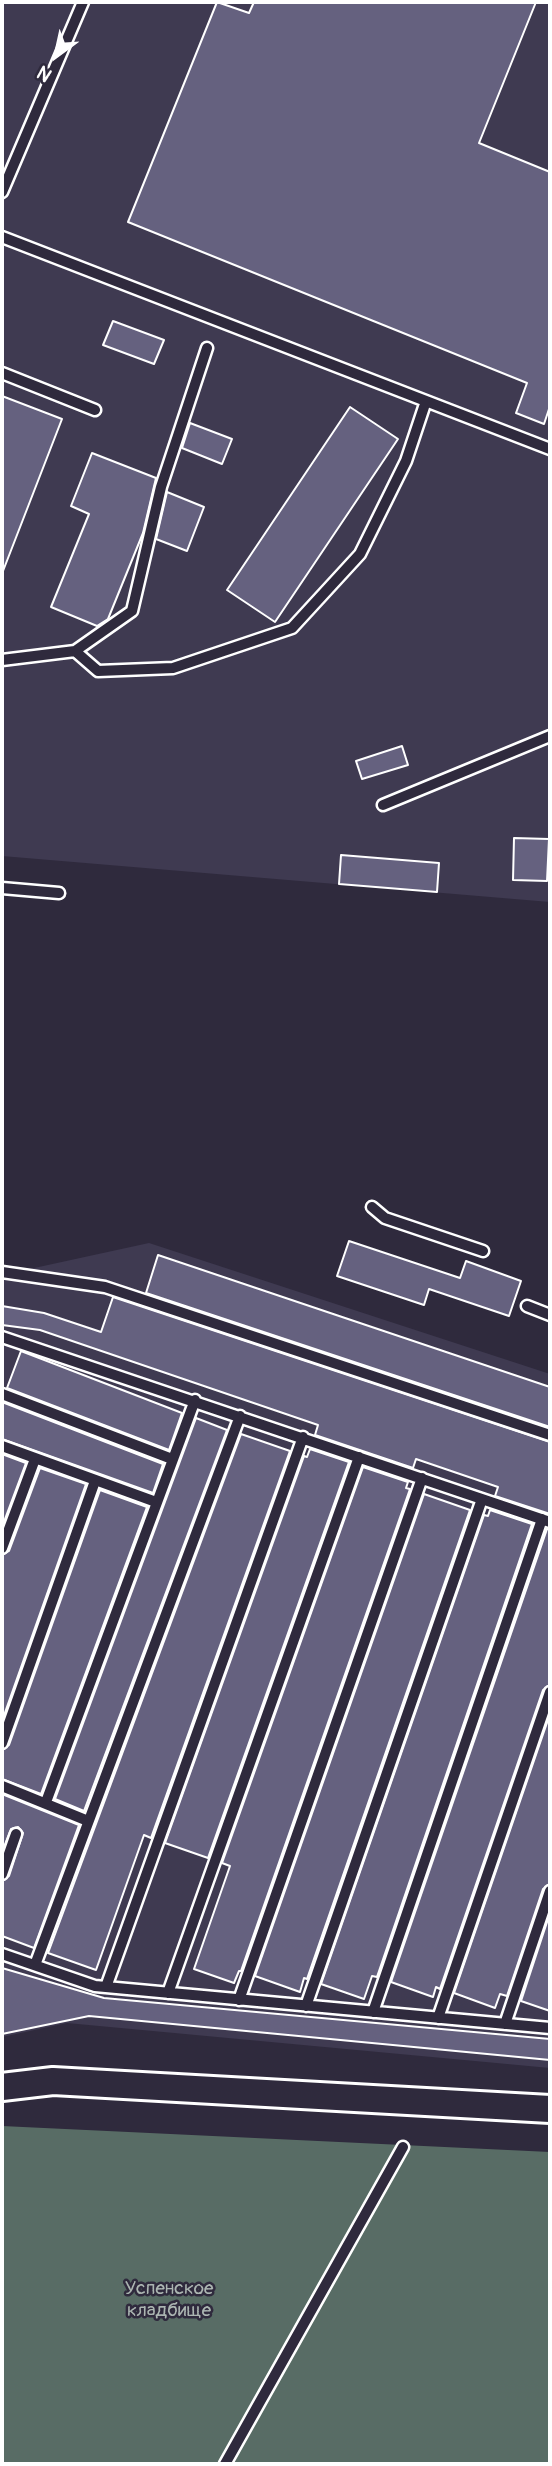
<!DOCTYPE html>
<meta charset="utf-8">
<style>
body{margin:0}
#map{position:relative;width:552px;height:2466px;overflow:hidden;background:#2f2a3d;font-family:Pangolin,sans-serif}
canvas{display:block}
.frame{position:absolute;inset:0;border:4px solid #fff;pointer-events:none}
.north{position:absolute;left:21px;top:21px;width:70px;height:70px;-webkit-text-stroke:5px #2f2a3d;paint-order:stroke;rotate:213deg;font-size:19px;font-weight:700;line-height:28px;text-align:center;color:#fff}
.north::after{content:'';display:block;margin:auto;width:24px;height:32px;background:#fff;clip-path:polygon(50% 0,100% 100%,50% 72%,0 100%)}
</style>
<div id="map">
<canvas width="552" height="2466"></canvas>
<div class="frame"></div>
<div class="north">N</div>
</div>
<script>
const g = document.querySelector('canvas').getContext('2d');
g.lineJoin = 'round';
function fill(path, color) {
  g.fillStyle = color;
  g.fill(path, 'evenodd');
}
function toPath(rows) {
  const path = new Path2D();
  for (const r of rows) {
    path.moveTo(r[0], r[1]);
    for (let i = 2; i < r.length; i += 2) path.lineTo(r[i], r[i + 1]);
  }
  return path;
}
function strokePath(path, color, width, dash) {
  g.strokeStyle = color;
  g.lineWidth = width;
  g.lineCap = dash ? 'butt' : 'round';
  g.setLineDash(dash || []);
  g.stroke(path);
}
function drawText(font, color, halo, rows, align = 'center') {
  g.font = font + ' Pangolin,sans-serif';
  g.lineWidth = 5;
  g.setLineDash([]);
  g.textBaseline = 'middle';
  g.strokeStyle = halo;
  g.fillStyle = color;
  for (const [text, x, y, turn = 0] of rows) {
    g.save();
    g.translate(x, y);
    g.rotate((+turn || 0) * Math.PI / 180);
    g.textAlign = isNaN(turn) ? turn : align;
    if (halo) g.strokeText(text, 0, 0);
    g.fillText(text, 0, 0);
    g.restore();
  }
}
fill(toPath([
 [2,2,550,2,550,902,2,856],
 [149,1243,550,1374,550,2068,67,2023,2,2037,2,1275]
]), '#3f3a51');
fill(toPath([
 [2,2126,550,2152,550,2464,2,2464]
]), '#586c65');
const building = toPath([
 [217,2,249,13,254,2,536,2,479,143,550,172,550,406,544,424,516,413,527,383,128,222,217,2],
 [113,321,164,340,154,364,103,345,113,321],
 [2,396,62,419,3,571,2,571,2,396],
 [350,407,398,439,275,622,227,590,350,407],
 [190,423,232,439,222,464,182,448,190,423],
 [92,453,156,478,143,533,108,619,97,626,51,607,89,514,71,506,92,453],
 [167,492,204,507,187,551,156,539,167,492],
 [402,746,408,765,362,779,356,761,402,746],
 [514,838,549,839,547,881,513,880,514,838],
 [341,855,439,863,437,892,339,884,341,855],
 [349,1241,460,1278,466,1261,521,1281,509,1316,429,1289,424,1305,337,1276,349,1241],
 [158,1255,550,1387,550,1427,146,1293,158,1255],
 [113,1297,550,1442,550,1514,495,1496,498,1487,416,1459,413,1468,315,1435,318,1425,40,1330,2,1325,2,1306,44,1313,101,1332,113,1297],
 [21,1351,182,1413,169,1450,7,1388,21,1351],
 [2,1402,163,1464,153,1493,2,1439,2,1402],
 [196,1418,227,1430,84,1811,55,1799,196,1418],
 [241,1434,290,1451,151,1838,144,1835,96,1970,48,1953,241,1434],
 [310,1449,349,1462,208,1858,165,1843,304,1456,307,1457,310,1449],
 [2,1454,26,1463,2,1527,2,1454],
 [363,1467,408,1482,406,1488,410,1489,241,1971,239,1971,234,1983,194,1969,230,1866,222,1863,363,1467],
 [40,1468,86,1484,2,1721,2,1555,9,1551,40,1468],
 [100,1490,147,1507,41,1794,2,1779,2,1750,9,1745,100,1490],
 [424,1494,470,1510,307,1979,304,1978,300,1992,255,1976,424,1494],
 [490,1510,532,1524,377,1977,372,1976,364,1999,321,1984,484,1515,488,1516,490,1510],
 [547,1529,550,1529,550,1685,543,1690,440,1989,436,1987,433,1997,391,1982,547,1529],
 [550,1714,550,1884,543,1889,507,1996,500,1994,495,2008,454,1993,550,1714],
 [2,1794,79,1825,34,1948,2,1936,2,1881,9,1876,23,1833,18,1827,11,1829,2,1852,2,1794],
 [550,1913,550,2011,521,2001,550,1913],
 [2,1968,104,1998,550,2039,550,2060,89,2016,2,2034,2,1968]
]);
fill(building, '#65617f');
strokePath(building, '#fff', 2);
const service = toPath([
 [2,192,83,2],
 [2,237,550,449],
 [2,373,95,410],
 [75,651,98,671,173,668,292,628,360,554,406,461,426,401],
 [2,660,75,651,132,611,161,487,207,348],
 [383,805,550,736],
 [2,888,59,893],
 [372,1207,385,1218,483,1251],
 [2,1272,105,1287,550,1435],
 [527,1306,550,1315],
 [2,1337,550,1522],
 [2,1394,172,1459],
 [2,1446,156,1502],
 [2,1548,35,1459],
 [2,1743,95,1481],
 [2,1786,88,1821],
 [46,1802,195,1400],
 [2,1874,16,1834],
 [2,1954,95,1986,550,2028],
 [35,1965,240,1416],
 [106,1987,303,1437],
 [168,1993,359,1457],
 [239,2000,422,1478],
 [306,2006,482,1499],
 [373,2012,542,1519],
 [438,2018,550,1692],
 [505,2024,550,1891],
 [225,2464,403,2147]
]);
const secondary = toPath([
 [2,2087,53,2081,550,2109]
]);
strokePath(service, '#fff', 15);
strokePath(secondary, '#fff', 32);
strokePath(service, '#2f2a3d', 10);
strokePath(secondary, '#2f2a3d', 26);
drawText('19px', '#acb6b2', '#2f2a3d', [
 ["Успенское",169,2289],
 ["кладбище",169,2311]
]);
</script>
